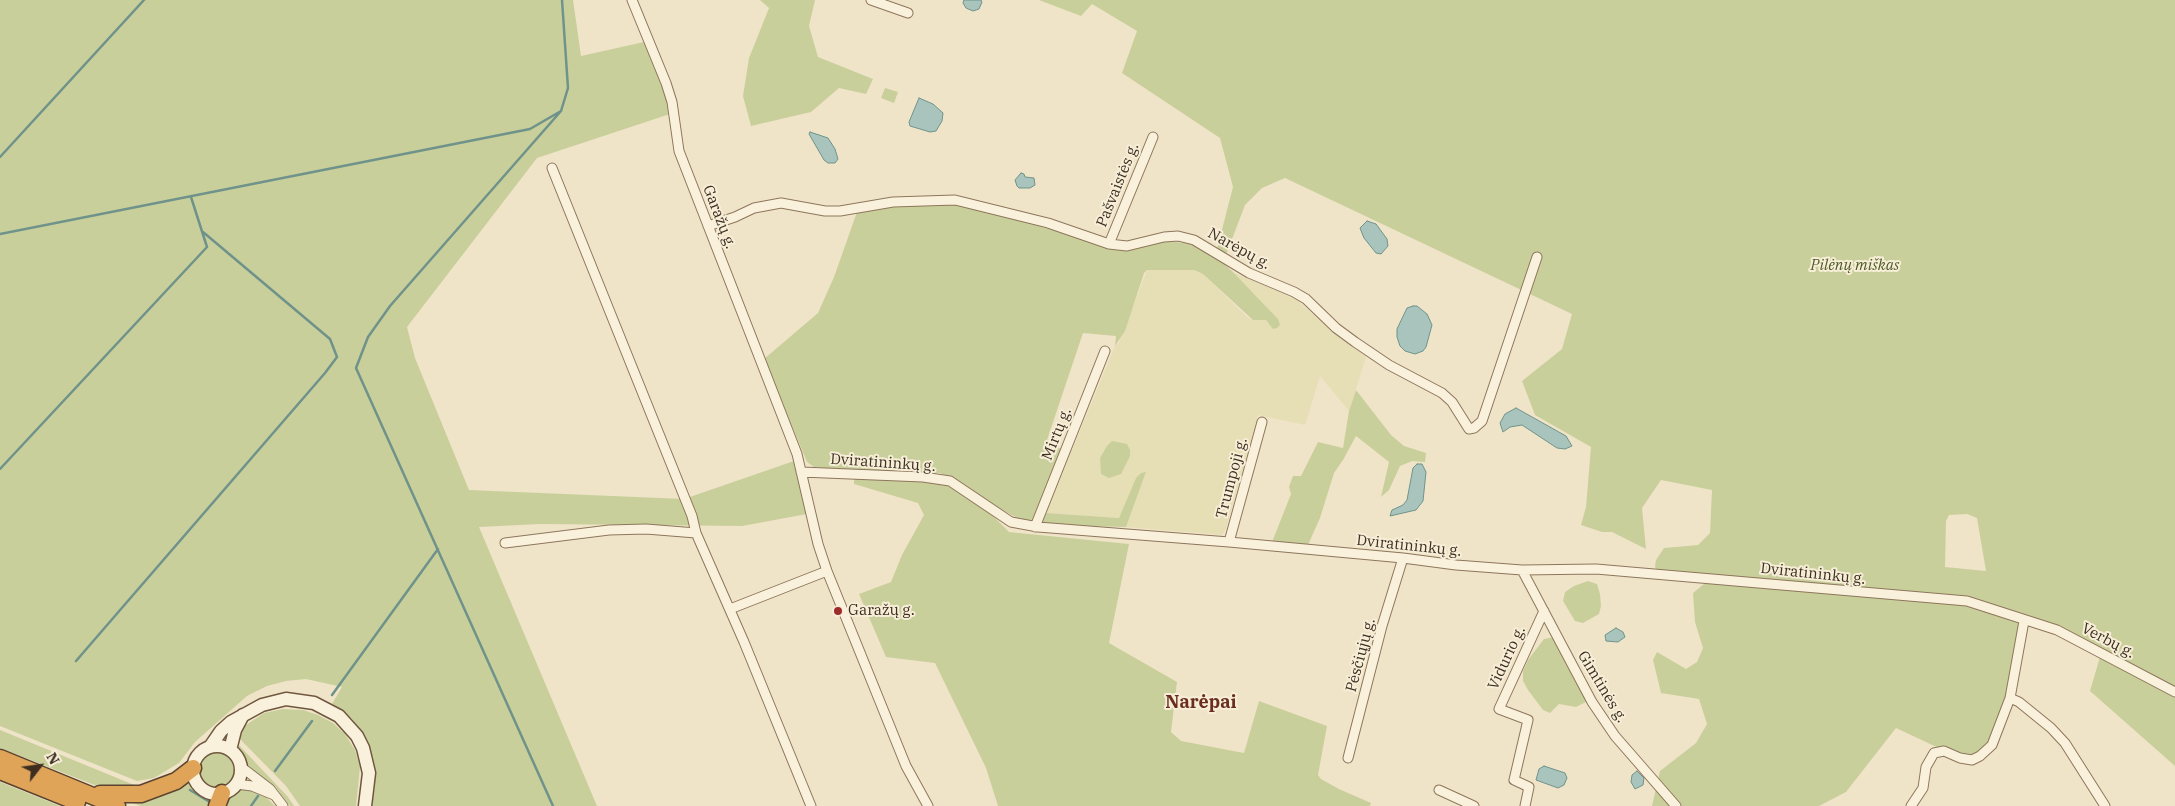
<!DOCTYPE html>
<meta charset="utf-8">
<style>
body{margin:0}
#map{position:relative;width:2175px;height:806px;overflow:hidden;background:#f0e4c8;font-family:"IBM Plex Serif",serif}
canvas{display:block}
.north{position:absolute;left:15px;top:741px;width:50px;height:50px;-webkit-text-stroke:4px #f7eed8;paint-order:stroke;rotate:60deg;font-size:14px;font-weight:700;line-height:20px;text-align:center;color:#3d2e20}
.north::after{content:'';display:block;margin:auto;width:18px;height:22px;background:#3d2e20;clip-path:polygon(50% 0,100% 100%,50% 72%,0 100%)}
</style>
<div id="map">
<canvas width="2175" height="806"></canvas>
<div class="north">N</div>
</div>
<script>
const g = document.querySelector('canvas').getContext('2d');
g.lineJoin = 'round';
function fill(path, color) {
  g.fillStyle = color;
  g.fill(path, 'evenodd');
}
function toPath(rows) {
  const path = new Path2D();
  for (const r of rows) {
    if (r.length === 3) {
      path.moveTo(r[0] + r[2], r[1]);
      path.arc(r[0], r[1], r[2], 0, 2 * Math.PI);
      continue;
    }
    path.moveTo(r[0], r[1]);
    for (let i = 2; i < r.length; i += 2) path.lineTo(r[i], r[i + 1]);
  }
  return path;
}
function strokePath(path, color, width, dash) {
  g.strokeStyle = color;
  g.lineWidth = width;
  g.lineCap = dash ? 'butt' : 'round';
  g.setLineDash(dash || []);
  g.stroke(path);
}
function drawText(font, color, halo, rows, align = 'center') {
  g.font = font + ' "IBM Plex Serif",serif';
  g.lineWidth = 4;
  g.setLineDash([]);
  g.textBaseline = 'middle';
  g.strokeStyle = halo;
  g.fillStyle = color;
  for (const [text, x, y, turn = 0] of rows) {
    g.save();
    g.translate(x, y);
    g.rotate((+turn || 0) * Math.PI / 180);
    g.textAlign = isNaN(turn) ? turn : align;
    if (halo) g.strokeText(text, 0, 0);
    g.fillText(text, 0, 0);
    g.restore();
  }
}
fill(toPath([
 [1147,270,1194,270,1203,274,1247,317,1253,320,1266,320,1273,328,1278,319,1233,272,1297,300,1334,333,1366,357,1349,411,1320,376,1305,425,1258,415,1226,529,1222,535,1126,527,1146,472,1136,478,1119,518,1046,513,1115,346,1119,343]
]), '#e6deb5');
fill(toPath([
 [0,0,573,0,581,56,644,42,665,91,670,114,537,158,407,327,415,358,469,490,684,499,794,461,807,514,742,526,540,524,479,527,597,806,372,806,375,785,374,767,370,747,364,735,352,719,332,704,342,687,306,679,286,681,267,686,247,696,195,742,179,763,154,778,137,781,0,726],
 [760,0,815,0,809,26,818,57,873,79,866,94,839,88,811,112,751,126,743,96,749,58,769,8],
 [1039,0,2175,0,2175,688,2015,615,1969,597,1657,570,1655,567,1656,560,1664,548,1698,545,1710,533,1712,490,1661,480,1642,508,1646,549,1612,532,1602,532,1581,525,1586,507,1591,447,1535,415,1522,381,1562,349,1572,314,1285,178,1262,188,1245,205,1226,255,1217,249,1233,187,1220,138,1122,73,1137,31,1092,4,1081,16],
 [1967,514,1977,518,1986,571,1945,567,1946,521,1949,515],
 [885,88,898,92,894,103,881,98],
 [937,202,966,205,1121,250,1169,241,1191,244,1211,252,1233,272,1278,319,1280,325,1277,328,1273,329,1266,320,1253,320,1203,274,1194,270,1147,270,1144,273,1125,331,1115,346,1116,336,1083,333,1047,440,1061,449,1072,449,1046,513,1119,518,1136,478,1141,473,1146,472,1126,527,1046,525,1021,520,997,507,960,483,940,473,851,471,814,467,807,462,764,359,818,313,834,277,857,212,895,205],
 [1356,390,1391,435,1404,446,1426,453,1425,462,1412,461,1400,466,1389,490,1381,497,1389,462,1356,436,1343,460,1334,473,1320,518,1308,545,1272,542,1291,494,1289,487,1293,476,1301,476,1318,442,1343,448,1349,411],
 [1112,441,1127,444,1130,450,1130,456,1121,474,1109,478,1101,474,1100,458,1107,446],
 [854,476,943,483,985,508,1009,532,1129,544,1109,643,1177,682,1171,732,1181,741,1244,753,1259,701,1327,726,1318,775,1321,779,1339,789,1371,803,1370,806,998,806,986,768,935,663,886,657,859,594,891,582,902,555,924,515,918,503,854,484],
 [1710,579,1967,601,2024,621,2010,698,1992,745,1980,756,1960,758,1896,728,1846,792,1819,806,1652,806,1660,771,1696,743,1707,724,1699,699,1661,693,1653,660,1657,652,1686,669,1697,662,1703,648,1695,622,1693,593],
 [1588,581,1597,584,1600,594,1601,606,1599,614,1583,623,1575,621,1563,601,1565,592,1574,586],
 [1555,637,1582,687,1586,702,1576,707,1559,704,1550,713,1543,710,1528,690,1523,681,1523,671,1528,660,1544,639],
 [2100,657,2175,696,2175,766,2090,691],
 [283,709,303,710,318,715,333,723,345,734,355,750,360,767,356,806,300,806,286,786,239,738,242,728,252,721,264,713],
 [0,730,144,789,102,788,0,748],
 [237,743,288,797,294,806,290,806,275,786,250,769],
 [217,770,18],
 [189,780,197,792,207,798,214,798,212,806,140,806,128,801],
 [0,782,60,806,0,806],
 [246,789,266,797,275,806,223,806,224,800,230,795,239,790]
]), '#c9cf9b');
const water = toPath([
 [964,0,981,0,982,2,979,9,973,11,966,8,963,3,964,0],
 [919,98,933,104,943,113,942,121,936,131,930,132,910,126,909,122,919,98],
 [810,132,828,138,835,149,838,159,835,163,828,163,824,160,809,134,810,132],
 [1021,173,1024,174,1025,177,1034,178,1035,185,1030,188,1019,188,1017,186,1015,180,1021,173],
 [1367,221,1376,224,1387,239,1388,246,1381,254,1376,253,1364,238,1360,228,1367,221],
 [1413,306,1417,306,1427,314,1432,325,1426,347,1423,351,1415,354,1405,351,1400,346,1397,337,1397,329,1407,308,1413,306],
 [1516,408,1566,436,1572,446,1565,449,1557,448,1522,425,1510,427,1503,432,1500,423,1505,414,1516,408],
 [1417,464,1422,464,1426,472,1423,501,1416,510,1390,516,1392,510,1403,505,1407,500,1413,468,1417,464],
 [1616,628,1623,632,1625,637,1618,642,1606,641,1605,635,1616,628],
 [1544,766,1565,773,1567,778,1564,785,1558,788,1536,780,1539,769,1544,766],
 [1637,771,1644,778,1643,785,1635,789,1631,782,1632,775,1637,771]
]);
fill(water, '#a9c4bc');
strokePath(water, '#6f938a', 1);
strokePath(toPath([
 [0,157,144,0],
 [0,234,530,129,561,111,568,88,562,0],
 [0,469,207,247,191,197],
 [76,661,325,373,337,357,330,339,203,232],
 [332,695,438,549],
 [275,771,312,721],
 [190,790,208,801],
 [251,806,258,796],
 [553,806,356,368,368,337,390,306,561,111]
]), '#6f938a', 2.5);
const street = toPath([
 [632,0,666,83,672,102,679,151,797,454,818,544,827,571,906,766,928,806],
 [871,0,908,13],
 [552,168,692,516,696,533,744,642,811,806],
 [708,226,735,217,754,208,781,203,825,211,840,211,893,202,955,200,1048,223,1109,244,1127,246,1164,237,1178,236,1194,240,1249,273,1294,292,1306,299,1336,328,1355,342,1389,365,1442,393,1452,402,1469,429,1474,428,1482,421,1537,257],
 [1109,244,1153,137],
 [801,472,923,477,950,481,1011,522,1038,527,1229,542,1403,558,1456,565,1522,570,1596,569,1967,601,2057,630,2175,692],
 [1035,527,1105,351],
 [1229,542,1262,422],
 [505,543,609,530,646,529,696,533],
 [1522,570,1592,702,1615,736,1676,806],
 [730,609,827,571],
 [2024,621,2010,698,2019,702,2051,728,2065,743,2105,806],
 [1348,758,1382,626,1403,558],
 [240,766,270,789,283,806],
 [236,784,252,786,274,795],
 [1439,790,1474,806],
 [1525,806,1529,787,1514,780,1528,720,1499,709,1544,611],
 [1911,806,1923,788,1926,767,1934,753,1944,751,1960,758,1972,760,1980,756,1992,745,2010,698]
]);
const secondary = toPath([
 [217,770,24],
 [210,747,221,731,231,722,262,705,286,699,314,703,339,716,357,736,363,748,369,773,365,806],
 [230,750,235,730,243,715]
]);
const highway = toPath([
 [0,758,117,806],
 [0,771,77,802],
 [100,794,141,794,176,781,193,768],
 [217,806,222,793]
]);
strokePath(street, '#8d765c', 11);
strokePath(secondary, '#6f573f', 15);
strokePath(highway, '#5b4430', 19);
strokePath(street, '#faf1dc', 9);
strokePath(secondary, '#faf1dc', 12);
strokePath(highway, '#e0a458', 16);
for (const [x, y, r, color] of [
 [838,611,5,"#9e2a2b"]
]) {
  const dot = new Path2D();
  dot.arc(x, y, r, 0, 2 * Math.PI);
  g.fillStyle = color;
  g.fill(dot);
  strokePath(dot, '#f7eed8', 2);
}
drawText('15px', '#3d2e20', '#f7eed8', [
 ["Pašvaistės g.",1118,185,-68],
 ["Garažų g.",719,217,69],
 ["Narėpų g.",1239,249,29],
 ["Mirtų g.",1057,434,-68],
 ["Dviratininkų g.",883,463,4],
 ["Trumpoji g.",1232,478,-75],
 ["Dviratininkų g.",1409,546,6],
 ["Dviratininkų g.",1813,574,6],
 ["Verbų g.",2108,641,28],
 ["Pėsčiųjų g.",1361,655,-75],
 ["Vidurio g.",1507,658,-65],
 ["Gimtinės g.",1602,687,59]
]);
drawText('italic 15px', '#4d5a26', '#f7eed8', [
 ["Pilėnų miškas",1855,266]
]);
drawText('15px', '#3d2e20', '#f7eed8', [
 ["Garažų g.",848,611]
], 'left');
drawText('bold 18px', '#6b2e1e', '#f7eed8', [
 ["Narėpai",1201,703]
]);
</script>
